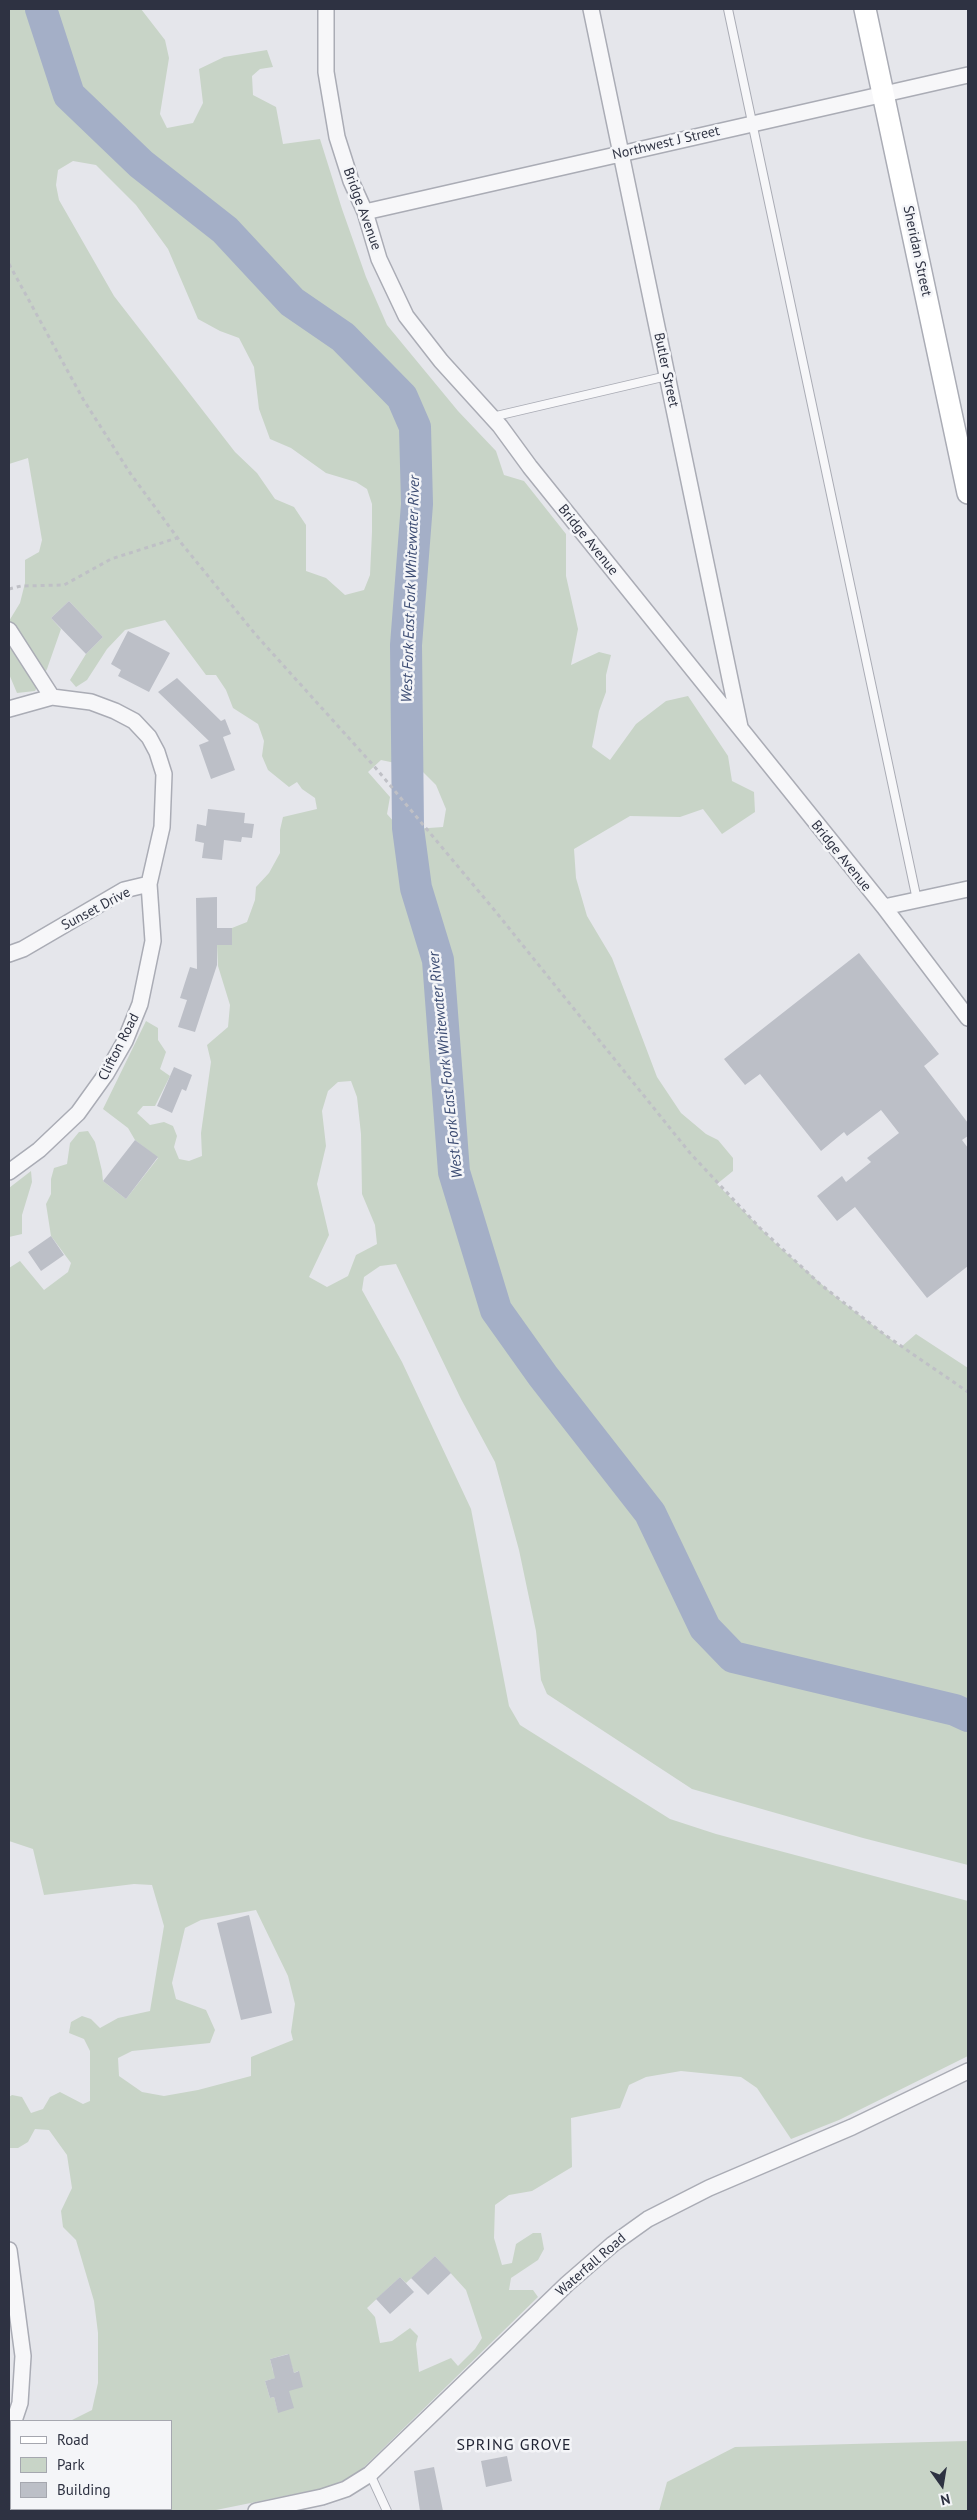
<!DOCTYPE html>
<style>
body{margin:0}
#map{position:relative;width:977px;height:2520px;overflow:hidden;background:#e5e6eb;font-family:"PT Sans",sans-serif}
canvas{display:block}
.frame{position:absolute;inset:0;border:10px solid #2e3242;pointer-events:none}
.legend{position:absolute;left:10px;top:2420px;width:162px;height:90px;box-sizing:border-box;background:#f4f5f8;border:1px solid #a5a7af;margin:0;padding:6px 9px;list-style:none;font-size:15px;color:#2e3242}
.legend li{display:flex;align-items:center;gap:10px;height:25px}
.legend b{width:25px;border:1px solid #a5a7af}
.north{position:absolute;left:917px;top:2460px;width:50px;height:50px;-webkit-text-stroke:4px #f4f5f8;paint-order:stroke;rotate:167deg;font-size:14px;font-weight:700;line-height:20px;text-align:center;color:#2e3242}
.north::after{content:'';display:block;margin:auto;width:18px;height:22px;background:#2e3242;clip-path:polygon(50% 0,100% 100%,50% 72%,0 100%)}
</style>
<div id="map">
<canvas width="977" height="2520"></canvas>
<div class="frame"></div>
<ul class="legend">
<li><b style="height:6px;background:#fff"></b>Road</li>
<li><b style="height:14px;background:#c8d4c7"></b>Park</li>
<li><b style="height:14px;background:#bcbfc7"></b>Building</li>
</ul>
<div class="north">N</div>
</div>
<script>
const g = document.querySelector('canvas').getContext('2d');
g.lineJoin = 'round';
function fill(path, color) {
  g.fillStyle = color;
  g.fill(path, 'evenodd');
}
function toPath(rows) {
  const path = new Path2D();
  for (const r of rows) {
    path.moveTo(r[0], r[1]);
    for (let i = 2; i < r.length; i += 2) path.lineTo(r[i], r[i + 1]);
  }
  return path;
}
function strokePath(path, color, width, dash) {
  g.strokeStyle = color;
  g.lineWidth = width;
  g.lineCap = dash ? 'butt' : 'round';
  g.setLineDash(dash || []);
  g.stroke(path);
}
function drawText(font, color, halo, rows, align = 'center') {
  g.font = font + ' "PT Sans",sans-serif';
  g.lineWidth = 5;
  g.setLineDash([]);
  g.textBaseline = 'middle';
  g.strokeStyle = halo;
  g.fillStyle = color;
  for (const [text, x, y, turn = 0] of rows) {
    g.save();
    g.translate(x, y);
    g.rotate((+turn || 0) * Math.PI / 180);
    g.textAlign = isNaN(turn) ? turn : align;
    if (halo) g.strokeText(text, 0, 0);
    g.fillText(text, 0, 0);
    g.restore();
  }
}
fill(toPath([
 [9,9,141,9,165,40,169,58,160,114,167,128,193,123,203,103,199,69,224,57,267,50,273,67,260,69,252,76,253,95,276,107,283,144,320,139,342,209,366,277,387,325,458,411,496,451,504,475,524,481,566,534,566,576,578,629,571,665,599,652,611,655,606,675,606,692,599,711,592,747,610,760,636,724,666,701,688,696,728,756,732,781,754,792,755,812,722,834,703,809,680,817,630,816,574,849,576,878,587,916,612,958,657,1077,681,1113,706,1134,718,1140,733,1158,733,1171,717,1184,775,1243,836,1297,901,1347,916,1334,968,1368,968,1865,863,1838,692,1789,547,1694,541,1680,536,1631,519,1550,495,1462,461,1399,396,1264,380,1266,364,1277,362,1290,402,1362,471,1509,509,1706,520,1725,670,1819,716,1834,968,1901,968,2056,839,2120,791,2139,757,2088,741,2077,681,2071,646,2077,629,2085,620,2108,571,2118,572,2167,532,2191,509,2195,495,2205,494,2238,502,2265,512,2263,516,2244,533,2233,541,2233,544,2249,538,2260,511,2278,509,2290,533,2290,538,2297,362,2469,347,2479,325,2488,211,2511,12,2511,12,2509,171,2509,171,2421,54,2421,72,2420,92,2410,98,2383,98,2333,94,2301,76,2240,63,2227,61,2211,72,2188,67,2155,49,2130,35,2129,28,2142,18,2148,9,2148,9,2097,12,2095,22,2097,31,2113,43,2109,50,2097,60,2092,83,2104,90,2101,90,2051,84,2039,69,2033,71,2022,82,2016,91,2019,100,2028,118,2018,150,2011,164,1926,152,1885,134,1884,44,1895,33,1849,9,1841,9,1268,20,1261,44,1290,68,1272,71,1263,51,1236,46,1204,51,1194,51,1179,54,1168,67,1164,70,1143,79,1132,88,1131,95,1142,102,1171,103,1181,126,1199,158,1158,135,1140,128,1128,103,1109,146,1021,158,1028,158,1040,166,1052,160,1069,170,1076,155,1106,143,1106,137,1113,150,1125,164,1122,173,1126,177,1136,174,1147,179,1159,189,1161,202,1156,201,1133,211,1062,207,1045,228,1027,230,1005,218,966,217,945,232,945,232,928,247,922,255,900,256,887,269,873,280,853,280,830,283,817,317,809,315,798,302,789,297,782,289,787,268,770,262,756,264,741,258,724,233,708,226,690,216,675,206,675,165,620,125,630,107,649,87,680,76,687,70,680,86,654,103,637,69,601,51,618,61,629,47,669,35,691,17,693,9,674,9,621,20,603,25,583,25,560,39,552,42,540,28,458,9,464],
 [73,161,96,165,136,205,168,249,198,319,220,331,239,338,254,367,259,409,270,439,291,448,326,473,356,482,367,489,372,504,372,532,370,575,364,590,345,595,326,578,306,571,306,525,294,507,275,499,257,473,235,452,114,296,59,200,56,185,58,170],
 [381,760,419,768,436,785,446,809,443,827,401,830,387,814,390,797,368,772],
 [351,1081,357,1097,361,1134,362,1194,375,1225,377,1244,356,1255,348,1276,327,1287,309,1277,329,1235,317,1184,326,1146,322,1111,328,1091,338,1082],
 [256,1910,288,1976,295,2004,291,2032,293,2040,251,2057,251,2076,198,2090,164,2096,142,2092,119,2076,118,2058,132,2051,210,2043,215,2030,206,2010,176,1999,172,1983,185,1928,201,1920],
 [435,2256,466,2290,482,2338,475,2349,458,2366,451,2358,419,2372,416,2344,418,2336,410,2328,392,2341,380,2343,375,2317,367,2308,400,2277,406,2283],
 [288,2354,294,2373,298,2371,278,2412,274,2397,270,2398,265,2381,282,2376,273,2371,270,2359],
 [31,1171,32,1182,22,1215,22,1234,9,1237,9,1188],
 [968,2441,968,2511,659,2511,667,2482,735,2447]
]), '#c8d4c7');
strokePath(toPath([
 [41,9,69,95,141,164,225,230,292,302,343,337,402,397,415,427,417,504,406,645,408,828,416,888,438,960,454,1172,496,1310,543,1376,650,1513,705,1628,733,1657,955,1710,968,1716]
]), '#a4afc7', 32);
fill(toPath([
 [69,601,103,637,86,654,51,618],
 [128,631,170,653,149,692,118,676,121,670,111,664],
 [177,678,221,721,225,719,231,734,223,737,235,770,211,779,199,745,209,741,158,692],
 [208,809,245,813,244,823,254,824,252,838,242,837,241,842,224,840,222,860,202,858,204,843,195,841,197,824,206,826],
 [217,897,217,928,232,928,232,945,217,945,217,965,195,1032,178,1027,187,1000,180,998,190,967,197,969,196,898],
 [859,953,939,1054,924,1066,968,1123,968,1136,962,1140,968,1148,968,1266,927,1298,855,1207,837,1221,817,1196,842,1176,846,1182,871,1162,867,1158,899,1133,881,1110,847,1136,844,1132,821,1151,760,1074,745,1085,724,1059],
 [174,1067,192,1075,186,1091,182,1089,172,1113,157,1106],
 [135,1140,158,1157,126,1199,103,1181],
 [51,1236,64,1255,41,1271,28,1252],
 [249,1915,272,2013,241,2020,217,1923],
 [435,2256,451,2273,428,2295,411,2278],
 [400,2277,414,2292,390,2314,376,2299],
 [289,2354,294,2373,299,2371,303,2387,289,2391,294,2408,278,2413,274,2397,270,2398,265,2381,275,2378,270,2359],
 [507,2456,512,2481,486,2487,481,2461],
 [434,2467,443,2511,420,2511,414,2471]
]), '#bcbfc7');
const lane = toPath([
 [728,9,917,900],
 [492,417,667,376],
 [370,2474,387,2511]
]);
const street = toPath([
 [326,9,326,72,337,137,351,181,365,212,379,259,406,316,441,361,500,426,530,467,884,907,968,1018],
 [591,9,740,727],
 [365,212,968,75],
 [9,630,52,697],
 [9,709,52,697,91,702,115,711,134,721,149,737,157,752,164,774,162,827,149,884,124,890,23,949,9,954],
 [884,907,968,889],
 [9,1172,39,1150,78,1113,106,1074,125,1041,140,1004,153,941,149,884],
 [9,2250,23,2356,20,2403,14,2421],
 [9,2437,11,2430],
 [256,2511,322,2497,346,2489,370,2474,567,2284,613,2244,648,2219,709,2188,852,2127,968,2071]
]);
const secondary = toPath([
 [865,9,968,493]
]);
strokePath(lane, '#aaacb5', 10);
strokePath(street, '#aaacb5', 18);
strokePath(secondary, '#aaacb5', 24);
strokePath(toPath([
 [9,264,83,399,130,473,182,544,256,635,374,766,496,912,690,1153,760,1228,820,1284,885,1335,968,1392],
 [9,589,21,586,64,585,111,559,177,538]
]), '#bfc0c6', 3, [4, 4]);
strokePath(lane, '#f7f7f9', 8);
strokePath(street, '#f7f7f9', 15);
strokePath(secondary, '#fff', 21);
drawText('14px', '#2e3242', '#f4f5f8', [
 ["Northwest J Street",666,143,-13],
 ["Bridge Avenue",362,209,70],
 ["Sheridan Street",917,251,78],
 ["Butler Street",666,370,78],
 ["Bridge Avenue",588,540,51],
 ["Bridge Avenue",841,856,51],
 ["Sunset Drive",96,909,-28],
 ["Clifton Road",119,1047,-63],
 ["Waterfall Road",591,2265,-41]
]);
drawText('italic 15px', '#3b4b72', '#f4f5f8', [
 ["West Fork East Fork Whitewater River",411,589,-88],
 ["West Fork East Fork Whitewater River",446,1065,-96]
]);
g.letterSpacing = '1px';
drawText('16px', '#202333', '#f4f5f8', [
 ["SPRING GROVE",514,2445]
]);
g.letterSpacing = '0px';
</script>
